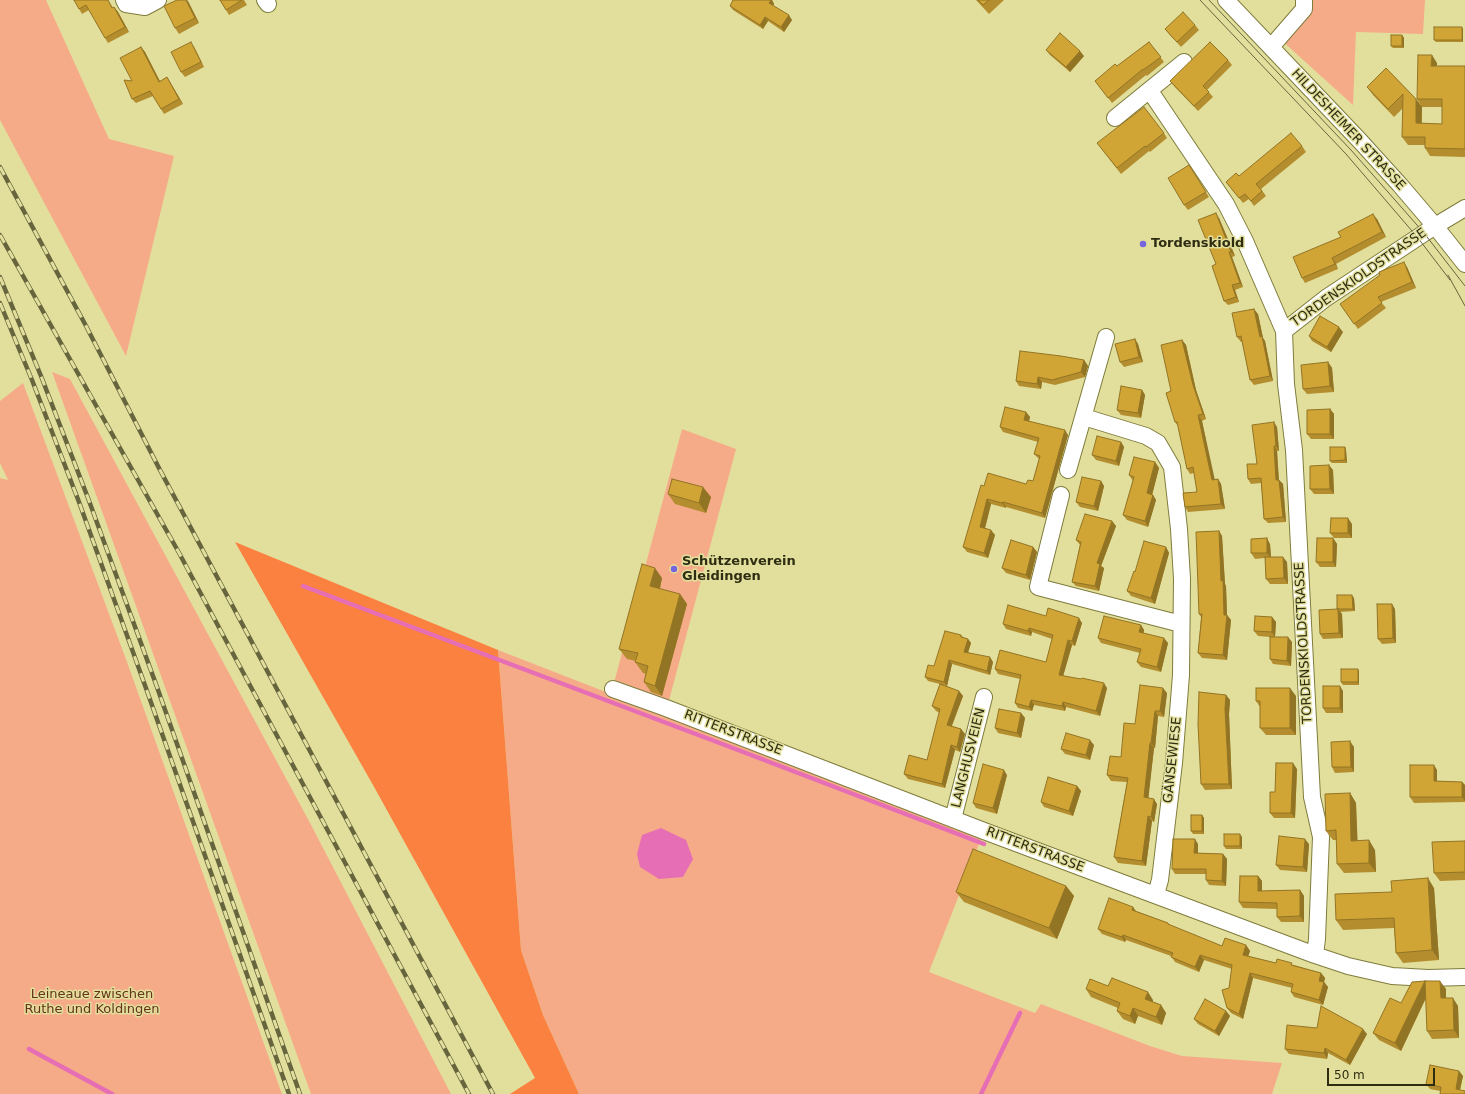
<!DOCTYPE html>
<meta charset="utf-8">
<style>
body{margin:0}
#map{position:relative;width:1465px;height:1094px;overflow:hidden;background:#e2df9d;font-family:"DejaVu Sans",sans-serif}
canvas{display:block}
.scale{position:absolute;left:1327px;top:1068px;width:108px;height:18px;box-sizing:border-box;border:2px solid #2e2d12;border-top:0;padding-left:5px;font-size:12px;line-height:14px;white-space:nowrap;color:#2e2d12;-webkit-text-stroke:3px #e2df9d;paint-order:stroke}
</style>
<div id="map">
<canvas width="1465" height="1094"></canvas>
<div class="scale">50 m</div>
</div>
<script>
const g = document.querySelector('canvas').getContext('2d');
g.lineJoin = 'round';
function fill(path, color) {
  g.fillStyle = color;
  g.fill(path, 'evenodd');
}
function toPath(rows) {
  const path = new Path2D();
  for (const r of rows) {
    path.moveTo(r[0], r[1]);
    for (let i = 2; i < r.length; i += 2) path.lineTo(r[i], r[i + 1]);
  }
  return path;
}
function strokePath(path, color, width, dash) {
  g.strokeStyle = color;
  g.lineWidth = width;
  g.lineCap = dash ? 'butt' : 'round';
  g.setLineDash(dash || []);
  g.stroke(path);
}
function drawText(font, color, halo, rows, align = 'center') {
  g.font = font + ' "DejaVu Sans",sans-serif';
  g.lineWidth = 3;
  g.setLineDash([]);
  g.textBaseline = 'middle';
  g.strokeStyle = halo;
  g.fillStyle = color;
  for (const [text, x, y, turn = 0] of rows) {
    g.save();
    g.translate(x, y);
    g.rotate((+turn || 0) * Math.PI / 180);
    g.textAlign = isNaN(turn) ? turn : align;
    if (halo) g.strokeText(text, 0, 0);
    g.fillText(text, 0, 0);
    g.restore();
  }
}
fill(toPath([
 [0,0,46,0,109,139,174,156,126,356,0,120],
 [1304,0,1425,0,1423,34,1356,32,1353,105,1280,39],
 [52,372,70,379,309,821,451,1094,311,1094],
 [23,383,127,662,282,1094,0,1094,0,478,8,480,0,463,0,401],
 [682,429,736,449,667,708,984,831,929,972,1035,1013,1041,1004,1150,1046,1182,1056,1282,1063,1272,1094,579,1094,543,1015,521,950,498,650,611,694]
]), '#f6ab88');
fill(toPath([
 [235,542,498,650,521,950,543,1015,579,1094,510,1094,535,1078,373,785]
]), '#fb8140');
fill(toPath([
 [661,828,686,840,693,859,683,877,659,879,640,867,637,854,642,835]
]), '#e66eb4');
strokePath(toPath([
 [303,586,717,742,984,844],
 [29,1049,112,1094],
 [981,1094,1020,1013]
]), '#e66eb4', 4.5);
const minor = toPath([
 [124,0,126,4,145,7,158,0],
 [265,0,268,4],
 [1226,0,1361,142,1400,185,1435,226,1465,264],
 [1271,47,1304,9,1304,0],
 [1150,91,1226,204,1245,241,1284,331,1286,384,1294,450,1312,797,1321,837,1317,939,1315,955],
 [1115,118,1184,62],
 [1284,331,1326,298,1435,226,1465,208],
 [1084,417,1146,436,1158,443,1172,467,1179,529,1182,579,1181,675,1174,763,1160,880,1156,894],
 [1068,470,1106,337],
 [1061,495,1038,587,1181,624],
 [613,689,666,708,984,831,1315,955,1348,966,1392,976,1428,978,1465,977],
 [953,819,984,697]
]);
strokePath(minor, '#7f7c3c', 18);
strokePath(minor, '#fff', 16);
strokePath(toPath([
 [1200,0,1346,154,1418,238,1450,280],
 [1209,0,1351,150,1424,233,1465,286],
 [1448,275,1465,306]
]), '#67653e', 1);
const rail = toPath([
 [0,167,85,324,160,470,493,1094],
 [0,235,178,551,469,1094],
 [0,277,41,376,88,498,157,687,300,1094],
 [0,303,32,380,79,502,147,691,289,1094]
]);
strokePath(rail, '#67653e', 4.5);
strokePath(rail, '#e2df9d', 3, [9]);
fill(toPath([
 [74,0,108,0,113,8,114,7,118,12,129,32,108,43,105,38,89,10,82,14],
 [177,0,187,0,199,23,179,34,175,28],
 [220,0,244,0,247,5,229,15],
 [733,0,772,0,774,4,773,6,792,20,784,32,768,21,763,29,733,10,730,6],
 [976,0,1004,0,989,14],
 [1195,25,1199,30,1181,47,1169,34,1165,29],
 [1462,27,1463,30,1463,42,1436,42,1434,40],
 [1402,35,1404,38,1404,48,1393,48,1391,46],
 [1149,42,1164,62,1147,76,1146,75,1112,103,1095,81,1117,66],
 [141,47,145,52,160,81,167,77,170,82,183,104,164,114,153,96,136,103,132,99,132,81],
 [194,47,204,67,185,77,181,72],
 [1046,50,1084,56,1070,72,1050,55],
 [1228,60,1232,65,1207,90,1213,97,1198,111,1174,86,1170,81],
 [1437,63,1437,66,1465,66,1465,157,1430,156,1425,148,1425,145,1408,145,1402,137,1403,108,1394,117,1373,95,1367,87,1386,68,1416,99,1422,107,1422,123,1442,124,1442,107,1422,107,1417,99],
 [1164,133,1167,138,1150,152,1149,151,1121,174,1097,143],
 [1302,146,1306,152,1261,189,1266,196,1254,206,1249,199,1243,203,1226,182],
 [1189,165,1209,197,1188,210,1184,205],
 [1219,218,1235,256,1232,257,1243,287,1235,290,1239,302,1228,305,1224,301,1216,264],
 [1377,219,1386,237,1336,264,1338,269,1305,283,1302,278,1341,237],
 [1407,267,1416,288,1381,302,1386,308,1358,329,1340,304],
 [1258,314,1263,338,1265,341,1273,381,1254,385,1250,380,1242,342,1241,342,1237,337],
 [1343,332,1331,352,1312,341,1309,336],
 [1135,339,1138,344,1143,362,1124,367,1120,362],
 [1182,340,1186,345,1196,390,1206,419,1202,421,1214,480,1218,479,1221,484,1225,509,1188,512,1185,507,1197,492,1194,473,1190,474,1187,469,1178,426,1175,422,1171,391],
 [1084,360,1088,366,1085,377,1055,385,1042,382,1041,389,1019,386,1016,381],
 [1328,362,1332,368,1334,392,1307,394,1303,389],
 [1142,390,1145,395,1141,418,1121,415,1117,410],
 [1330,409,1334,414,1334,439,1311,439,1307,434],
 [1026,412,1030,417,1029,421,1068,435,1045,518,1006,507,1006,508,991,504,985,528,995,535,988,558,967,552,963,547,984,486,1026,484,1033,481,1039,459,1034,454,1038,442,1003,432,1000,427],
 [1277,427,1279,451,1277,451,1279,480,1283,484,1286,522,1268,523,1264,519,1261,483,1251,484,1248,479],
 [1121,442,1124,447,1119,466,1096,460,1092,455],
 [1345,447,1346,450,1347,463,1332,463,1330,461],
 [1155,462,1159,468,1152,495,1153,495,1156,500,1148,527,1127,520,1123,515,1133,481,1129,475],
 [1333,470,1334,494,1314,494,1310,489],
 [1101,481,1104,486,1098,511,1080,507,1076,502],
 [668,494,711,497,706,513,675,504],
 [1112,521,1116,526,1101,566,1104,568,1099,591,1076,586,1072,582,1080,545,1076,540],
 [1352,524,1352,538,1334,538,1330,533],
 [1219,531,1222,536,1225,584,1226,586,1227,615,1231,620,1227,660,1202,658,1198,653,1201,617,1199,614],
 [1333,538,1337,544,1336,567,1320,567,1316,562],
 [1270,544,1271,557,1287,562,1288,584,1270,584,1266,579,1265,558,1255,559,1251,553],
 [1033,547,1037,552,1030,580,1006,573,1002,568],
 [1166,547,1169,553,1155,604,1131,596,1127,591,1135,572],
 [662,578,660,589,680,594,687,604,662,696,651,692,644,682,646,674,643,673,635,662,636,661,627,659,619,649],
 [1354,598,1355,611,1340,612,1342,614,1343,638,1323,639,1320,634,1337,609],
 [1395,609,1396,643,1382,644,1378,639],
 [1046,616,1082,623,1075,646,1072,645,1063,676,1107,688,1100,716,1066,707,1065,711,1034,705,1032,711,1018,708,1015,703,1020,679,998,674,995,669,1046,662,1052,639,1032,632,1031,636,1006,629,1003,624],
 [1272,617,1276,622,1275,637,1292,642,1291,666,1273,664,1270,659,1270,637,1258,636,1254,631],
 [1141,625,1144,630,1144,633,1168,643,1161,672,1141,667,1137,662,1140,653,1101,643,1098,638],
 [961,635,963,637,968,639,971,643,968,652,993,662,990,675,952,664,947,686,942,685,959,691,963,696,952,726,961,729,965,734,960,752,955,750,945,788,908,779,904,774,927,760,940,713,936,711,932,706,940,684,928,681,925,677],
 [1359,671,1359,685,1343,685,1341,682],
 [1343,691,1343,713,1326,713,1323,708],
 [1167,693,1164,717,1158,716,1155,748,1154,748,1148,798,1157,804,1154,822,1152,821,1146,866,1118,863,1114,857,1127,782,1111,781,1107,775,1121,757,1135,724],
 [1226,695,1230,700,1229,714,1232,789,1205,790,1201,784],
 [1296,696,1296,735,1266,735,1260,728,1260,707,1256,701],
 [1021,713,1025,718,1021,738,998,733,995,728],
 [1094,745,1090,760,1065,754,1061,749],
 [1354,747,1354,772,1335,773,1332,767],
 [1297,769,1295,818,1274,818,1270,813,1275,792],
 [1437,770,1437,781,1462,782,1465,785,1465,802,1414,803,1410,797],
 [1007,775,997,814,976,808,973,803],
 [1077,786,1081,791,1073,816,1044,807,1041,802],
 [1350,793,1356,803,1357,841,1375,850,1376,872,1344,873,1337,864,1337,840,1333,840,1326,831],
 [1202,815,1204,818,1204,834,1193,834,1191,831],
 [1242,837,1242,849,1226,849,1224,846],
 [1465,841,1465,880,1440,881,1434,873],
 [1198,844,1198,853,1223,854,1227,859,1226,886,1209,885,1206,880,1206,874,1175,874,1172,869],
 [1309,844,1307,872,1280,870,1276,865],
 [1258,876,1262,881,1262,891,1300,890,1304,896,1304,922,1281,922,1277,917,1277,909,1243,908,1239,902],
 [1066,886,1074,896,1057,939,964,902,956,892],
 [1434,888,1439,960,1403,963,1396,953,1394,928,1343,930,1336,920,1392,892],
 [1133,907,1136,911,1168,923,1169,925,1222,946,1246,945,1250,951,1248,956,1276,963,1294,965,1321,973,1325,978,1324,982,1328,987,1323,1005,1294,997,1291,992,1292,988,1253,978,1243,1019,1231,1013,1227,1008,1229,988,1232,969,1204,960,1199,972,1175,962,1171,956,1126,940,1125,942,1102,934,1098,929],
 [1425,982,1446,989,1446,998,1458,1006,1459,1038,1432,1039,1427,1031,1426,998,1401,1051,1379,1040,1373,1033,1401,1003],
 [1108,986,1153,1000,1153,1002,1161,1005,1166,1013,1162,1025,1138,1016,1135,1024,1123,1019,1117,1011,1118,1008,1091,997,1086,989],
 [1226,1011,1230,1016,1219,1036,1198,1024,1194,1019],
 [1317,1028,1367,1034,1350,1065,1328,1053,1327,1059,1289,1054,1285,1049],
 [1459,1071,1463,1076,1460,1090,1440,1091,1430,1089,1426,1084]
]), '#b48e2e');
fill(toPath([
 [186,0,188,1,199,23,195,18],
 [771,0,772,0,774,4,772,8,769,3],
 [114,7,118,12,129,32,125,27],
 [789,15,792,20,784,32,781,27],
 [765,17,768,21,763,29,760,25],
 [1462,27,1463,30,1463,42,1462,40],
 [1402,35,1404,38,1404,48,1402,46],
 [191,42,194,47,204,67,201,62],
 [141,47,145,52,162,86,159,82],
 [1080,51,1084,56,1070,72,1066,67],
 [1432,55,1437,63,1437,74,1431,66],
 [167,77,170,82,183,104,179,99],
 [1416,99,1422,107,1421,131,1416,123],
 [1216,213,1219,218,1235,256,1231,252],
 [1373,214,1377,219,1386,237,1382,232],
 [1229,252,1232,257,1243,287,1240,283],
 [1332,258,1336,264,1338,269,1335,264],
 [1404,262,1407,267,1416,288,1412,282],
 [1232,285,1235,290,1239,302,1236,297],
 [1254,309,1258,314,1263,338,1265,341,1273,381,1270,376,1260,337],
 [1339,327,1343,332,1331,352,1327,347],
 [1135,339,1138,344,1143,362,1139,357],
 [1182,340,1186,345,1196,390,1206,419,1203,414,1193,385],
 [1084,360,1088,366,1085,377,1081,372],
 [1328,362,1332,368,1334,392,1330,386],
 [1038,377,1042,382,1041,389,1037,384],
 [1142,390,1145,395,1141,418,1138,413],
 [1330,409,1334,414,1334,439,1330,434],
 [1026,412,1030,417,1028,425,1024,420],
 [1198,415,1202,421,1216,485,1212,480],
 [1274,422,1277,427,1279,451,1276,446],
 [1065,430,1068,435,1045,518,1042,513],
 [1121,442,1124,447,1119,466,1116,461],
 [1274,446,1277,451,1279,484,1276,480],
 [1345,447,1346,450,1347,463,1345,460],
 [1155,462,1159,468,1151,499,1147,493],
 [1329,465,1333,470,1334,494,1330,489],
 [1218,479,1221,484,1225,509,1221,504],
 [1279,480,1283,484,1286,522,1283,517],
 [1101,481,1104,486,1098,511,1094,506],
 [703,487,711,497,706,513,699,503],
 [1153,495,1156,500,1148,527,1145,521],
 [987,499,991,504,984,532,980,527],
 [1003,502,1006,507,1006,508,1002,503],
 [1348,518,1352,524,1352,538,1348,533],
 [1112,521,1116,526,1101,566,1104,568,1099,591,1095,586,1097,563],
 [991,530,995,535,988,558,984,553],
 [1219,531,1222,536,1225,584,1226,586,1227,615,1231,620,1227,660,1223,655,1224,615,1221,581],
 [1267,538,1270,544,1271,558,1267,553],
 [1333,538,1337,544,1336,567,1333,562],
 [1033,547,1037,552,1030,580,1026,575],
 [1166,547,1169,553,1155,604,1151,598],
 [1283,557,1287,562,1288,584,1284,578],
 [655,568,662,578,658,596,650,586],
 [680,594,687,604,662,696,655,686],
 [1352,595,1354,598,1355,611,1353,609],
 [1392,604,1395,609,1396,643,1393,638],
 [1338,609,1342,614,1343,638,1339,633],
 [1272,617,1276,622,1275,637,1272,632],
 [1079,618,1082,623,1075,646,1072,641],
 [1141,625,1144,630,1142,637,1139,632],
 [1029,628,1032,632,1031,636,1028,631],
 [1288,637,1292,642,1291,666,1287,661],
 [1164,638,1168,643,1161,672,1157,667],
 [968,639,971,643,967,656,964,652],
 [1068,640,1072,645,1062,680,1059,675],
 [990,657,993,662,990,675,987,671],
 [949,660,952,664,947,686,944,682],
 [1358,669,1359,671,1359,685,1358,682],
 [1104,683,1107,688,1100,716,1096,711],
 [1340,686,1343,691,1343,713,1340,708],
 [1163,688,1167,693,1164,717,1160,711],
 [1290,688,1296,696,1296,735,1290,728],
 [959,691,963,696,950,730,947,725],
 [1226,695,1230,700,1229,714,1232,789,1229,784,1225,709],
 [1031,700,1034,705,1032,711,1029,707],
 [1063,702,1066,707,1065,711,1062,706],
 [1155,711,1158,716,1155,748,1151,743],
 [1021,713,1025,718,1021,738,1017,733],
 [961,729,965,734,960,752,957,747],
 [1090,740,1094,745,1090,760,1086,755],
 [1350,741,1354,747,1354,772,1351,767],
 [1150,743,1154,748,1148,802,1144,797],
 [951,745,955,750,945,788,942,784],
 [1293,763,1297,769,1295,818,1291,813],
 [1434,765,1437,770,1437,786,1434,781],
 [1004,770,1007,775,997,814,993,808],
 [1462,782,1465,785,1465,801,1462,797],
 [1077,786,1081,791,1073,816,1069,811],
 [1350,793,1356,803,1358,851,1351,841],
 [1154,799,1157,804,1154,822,1151,817],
 [1202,815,1204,818,1204,834,1202,831],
 [1148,816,1152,821,1146,866,1142,861],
 [1240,834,1242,837,1242,849,1240,846],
 [1195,839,1198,844,1198,858,1194,853],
 [1305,839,1309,844,1307,872,1303,867],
 [1369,840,1375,850,1376,872,1369,863],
 [1223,854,1227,859,1226,886,1222,881],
 [1258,876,1262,881,1262,896,1258,891],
 [1428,878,1434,888,1439,960,1432,950],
 [1066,886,1074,896,1057,939,1049,928],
 [1300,890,1304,896,1304,922,1300,916],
 [1133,907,1136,912,1132,910],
 [1123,935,1126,940,1125,942,1122,937],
 [1246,945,1250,951,1247,960,1243,955],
 [1200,955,1204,960,1199,972,1195,967],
 [1250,973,1253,978,1243,1019,1239,1014],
 [1321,973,1325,978,1323,986,1319,981],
 [1425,981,1430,989,1401,1051,1395,1043],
 [1440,981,1446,989,1446,1006,1441,998],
 [1324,982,1328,987,1323,1005,1319,1000],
 [1148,992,1153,1000,1151,1007,1145,999],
 [1453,998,1458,1006,1459,1038,1454,1030],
 [1161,1005,1166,1013,1162,1025,1156,1017],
 [1133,1008,1138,1016,1135,1024,1130,1016],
 [1226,1011,1230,1016,1219,1036,1215,1031],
 [1363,1029,1367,1034,1350,1065,1346,1060],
 [1325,1048,1328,1053,1327,1059,1324,1053],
 [1459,1071,1463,1076,1459,1094,1456,1089]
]), '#927425');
const building = toPath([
 [74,0,108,0,112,8,114,7,125,27,105,38,86,5,79,9,74,0],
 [177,0,186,0,195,18,175,28,164,6,177,0],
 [220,0,242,0,226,10,220,0],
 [733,0,771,0,769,3,789,15,781,27,765,17,760,25,730,6,733,0],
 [978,0,989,0,983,5,978,0],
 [1183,12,1195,25,1177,42,1165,29,1183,12],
 [1434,27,1462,27,1462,40,1434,40,1434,27],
 [1060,33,1080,51,1066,67,1046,50,1060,33],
 [1391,35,1402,35,1402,46,1391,46,1391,35],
 [191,42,201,62,181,72,171,52,191,42],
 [1149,42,1161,57,1143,70,1143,69,1108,98,1095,81,1115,64,1117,66,1149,42],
 [1210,42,1228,60,1203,86,1209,92,1194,106,1170,81,1210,42],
 [141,47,159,82,167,77,179,99,161,109,150,91,132,99,124,80,132,81,120,58,141,47],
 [1418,55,1432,55,1431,66,1465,66,1465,149,1425,148,1425,137,1402,137,1403,94,1388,109,1367,87,1386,68,1416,99,1416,123,1442,124,1442,99,1417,99,1418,55],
 [1144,107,1164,133,1146,147,1145,146,1117,168,1097,143,1144,107],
 [1291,133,1302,146,1256,184,1262,191,1251,201,1245,194,1239,198,1226,182,1236,173,1239,176,1291,133],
 [1189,165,1206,192,1184,205,1168,178,1189,165],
 [1216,213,1231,252,1229,252,1240,283,1232,285,1236,297,1224,301,1212,266,1216,264,1198,220,1216,213],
 [1373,214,1382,232,1332,258,1335,264,1302,278,1293,257,1341,237,1338,232,1373,214],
 [1404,262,1412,282,1378,297,1382,303,1354,324,1340,304,1380,275,1379,272,1404,262],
 [1254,309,1260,337,1262,336,1270,376,1250,380,1241,336,1237,337,1232,313,1254,309],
 [1320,316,1339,327,1327,347,1309,336,1320,316],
 [1135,339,1139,357,1120,362,1115,344,1135,339],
 [1182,340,1193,385,1203,414,1198,415,1212,480,1218,479,1221,504,1185,507,1183,493,1197,492,1193,467,1187,469,1177,422,1175,422,1166,393,1171,391,1161,345,1182,340],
 [1020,351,1061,356,1084,360,1081,372,1052,380,1038,377,1037,384,1016,381,1020,351],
 [1328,362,1330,386,1303,389,1301,365,1328,362],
 [1121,386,1142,390,1138,413,1117,410,1121,386],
 [1005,407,1026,412,1024,420,1065,430,1042,513,1003,502,1002,503,987,499,980,527,991,530,984,553,963,547,981,485,984,486,988,473,1026,484,1028,480,1033,481,1040,456,1034,454,1039,438,1000,427,1005,407],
 [1330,409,1330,434,1307,434,1307,410,1330,409],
 [1274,422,1276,446,1274,446,1276,480,1279,480,1283,517,1264,519,1261,478,1248,479,1247,464,1257,464,1252,425,1274,422],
 [1097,436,1121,442,1116,461,1092,455,1097,436],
 [1330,447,1345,447,1345,460,1330,461,1330,447],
 [1134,457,1155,462,1147,493,1153,495,1145,521,1123,515,1134,477,1129,475,1134,457],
 [1329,465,1330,489,1310,489,1310,466,1329,465],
 [1082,477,1101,481,1094,506,1076,502,1082,477],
 [672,479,703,487,699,503,668,494,672,479],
 [1085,514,1112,521,1097,563,1100,564,1095,586,1072,582,1081,542,1076,540,1085,514],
 [1331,518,1348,518,1348,533,1330,533,1331,518],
 [1219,531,1221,581,1223,580,1224,615,1227,615,1223,655,1198,653,1202,614,1199,614,1196,532,1219,531],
 [1267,538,1267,553,1251,553,1251,539,1267,538],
 [1317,538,1333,538,1333,562,1316,562,1317,538],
 [1011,540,1033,547,1026,575,1002,568,1011,540],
 [1144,541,1166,547,1151,598,1127,591,1134,571,1135,572,1144,541],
 [1265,557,1283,557,1284,578,1266,579,1265,557],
 [642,564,655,568,650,586,680,594,655,686,644,682,648,666,635,662,638,653,619,649,642,564],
 [1337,595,1352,595,1353,609,1337,609,1337,595],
 [1377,604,1392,604,1393,638,1378,639,1377,604],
 [1008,605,1046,616,1048,608,1079,618,1072,641,1068,640,1059,675,1081,679,1082,678,1104,683,1096,711,1063,702,1062,706,1031,700,1029,707,1015,703,1021,675,995,669,1000,650,1046,662,1053,635,1029,628,1028,631,1003,624,1008,605],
 [1338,609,1339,633,1320,634,1319,610,1338,609],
 [1104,616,1141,625,1139,632,1164,638,1157,667,1137,662,1141,649,1098,638,1104,616],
 [1255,616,1272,617,1272,632,1254,631,1255,616],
 [945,631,961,635,961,637,968,639,964,652,990,657,987,671,949,660,944,682,925,677,928,665,934,666,945,631],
 [1270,637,1288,637,1287,661,1270,659,1270,637],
 [1341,669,1358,669,1358,682,1341,682,1341,669],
 [940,684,959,691,947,725,961,729,957,747,951,745,942,784,904,774,909,755,927,760,940,709,932,706,940,684],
 [1140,685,1163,688,1160,711,1155,711,1151,743,1150,743,1144,797,1154,799,1151,817,1148,816,1142,861,1114,857,1128,778,1107,775,1110,756,1121,757,1124,723,1135,724,1140,685],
 [1323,686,1340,686,1340,708,1323,708,1323,686],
 [1256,688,1290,688,1290,728,1260,728,1260,701,1256,701,1256,688],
 [1199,692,1226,695,1225,709,1229,784,1201,784,1198,724,1199,692],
 [999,709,1021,713,1017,733,995,728,999,709],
 [1066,733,1090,740,1086,755,1061,749,1066,733],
 [1350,741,1351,767,1332,767,1331,742,1350,741],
 [1276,763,1293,763,1291,813,1270,813,1270,792,1275,792,1276,763],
 [983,764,1004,770,993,808,973,803,983,764],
 [1410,765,1434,765,1434,781,1462,782,1462,797,1410,797,1410,765],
 [1048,777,1077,786,1069,811,1041,802,1048,777],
 [1350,793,1351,841,1369,840,1369,863,1337,864,1336,830,1326,831,1325,794,1350,793],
 [1191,815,1202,815,1202,831,1191,831,1191,815],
 [1224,834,1240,834,1240,846,1224,846,1224,834],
 [1279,836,1305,839,1303,867,1276,865,1279,836],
 [1173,839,1195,839,1194,853,1223,854,1222,881,1206,880,1206,869,1172,869,1173,839],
 [1465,841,1465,872,1434,873,1432,842,1465,841],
 [973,849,1066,886,1049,928,956,892,973,849],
 [1240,876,1258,876,1258,891,1300,890,1300,916,1277,917,1277,903,1239,902,1240,876],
 [1428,878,1432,950,1396,953,1394,918,1336,920,1335,894,1392,892,1391,881,1428,878],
 [1109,898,1133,907,1132,910,1168,923,1168,924,1222,946,1225,938,1246,945,1243,955,1276,963,1277,959,1292,963,1291,965,1321,973,1319,981,1324,982,1319,1000,1291,992,1293,984,1250,973,1239,1014,1227,1008,1222,990,1229,988,1232,965,1200,955,1195,967,1171,957,1173,953,1123,935,1122,937,1098,929,1109,898],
 [1112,978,1148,992,1145,999,1161,1005,1156,1017,1133,1008,1130,1016,1117,1011,1120,1003,1086,989,1090,979,1108,986,1112,978],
 [1425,981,1440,981,1441,998,1453,998,1454,1030,1427,1031,1425,981],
 [1425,981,1395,1043,1373,1033,1390,998,1401,1003,1412,982,1425,981],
 [1205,999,1226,1011,1215,1031,1194,1019,1205,999],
 [1321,1006,1363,1029,1346,1060,1325,1048,1324,1053,1285,1049,1287,1025,1317,1028,1321,1006],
 [1430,1065,1459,1071,1456,1089,1465,1091,1465,1094,1440,1094,1441,1087,1426,1084,1430,1065]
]);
fill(building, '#d1a535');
strokePath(building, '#927425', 1);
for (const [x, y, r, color] of [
 [1143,244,4,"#7664df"],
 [674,569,4,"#7664df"]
]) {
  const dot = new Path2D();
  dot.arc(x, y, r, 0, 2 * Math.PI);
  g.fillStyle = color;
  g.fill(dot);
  strokePath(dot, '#e2df9d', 1.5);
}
drawText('13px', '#2e2d12', '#e2df9d', [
 ["HILDESHEIMER STRASSE",1348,130,47],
 ["TORDENSKIOLDSTRASSE",1359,278,-35],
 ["TORDENSKIOLDSTRASSE",1304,643,-93],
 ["RITTERSTRASSE",733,733,21],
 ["LANGHUSVEIEN",969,758,-76],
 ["GÄNSEWIESE",1173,760,-84],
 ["RITTERSTRASSE",1035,850,21]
]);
drawText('bold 13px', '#2e2d12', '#e2df9d', [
 ["Tordenskiold",1151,244],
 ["Schützenverein",682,562],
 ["Gleidingen",682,577]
], 'left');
drawText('13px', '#64331a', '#e2df9d', [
 ["Leineaue zwischen",92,995],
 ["Ruthe und Koldingen",92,1010]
]);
</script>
